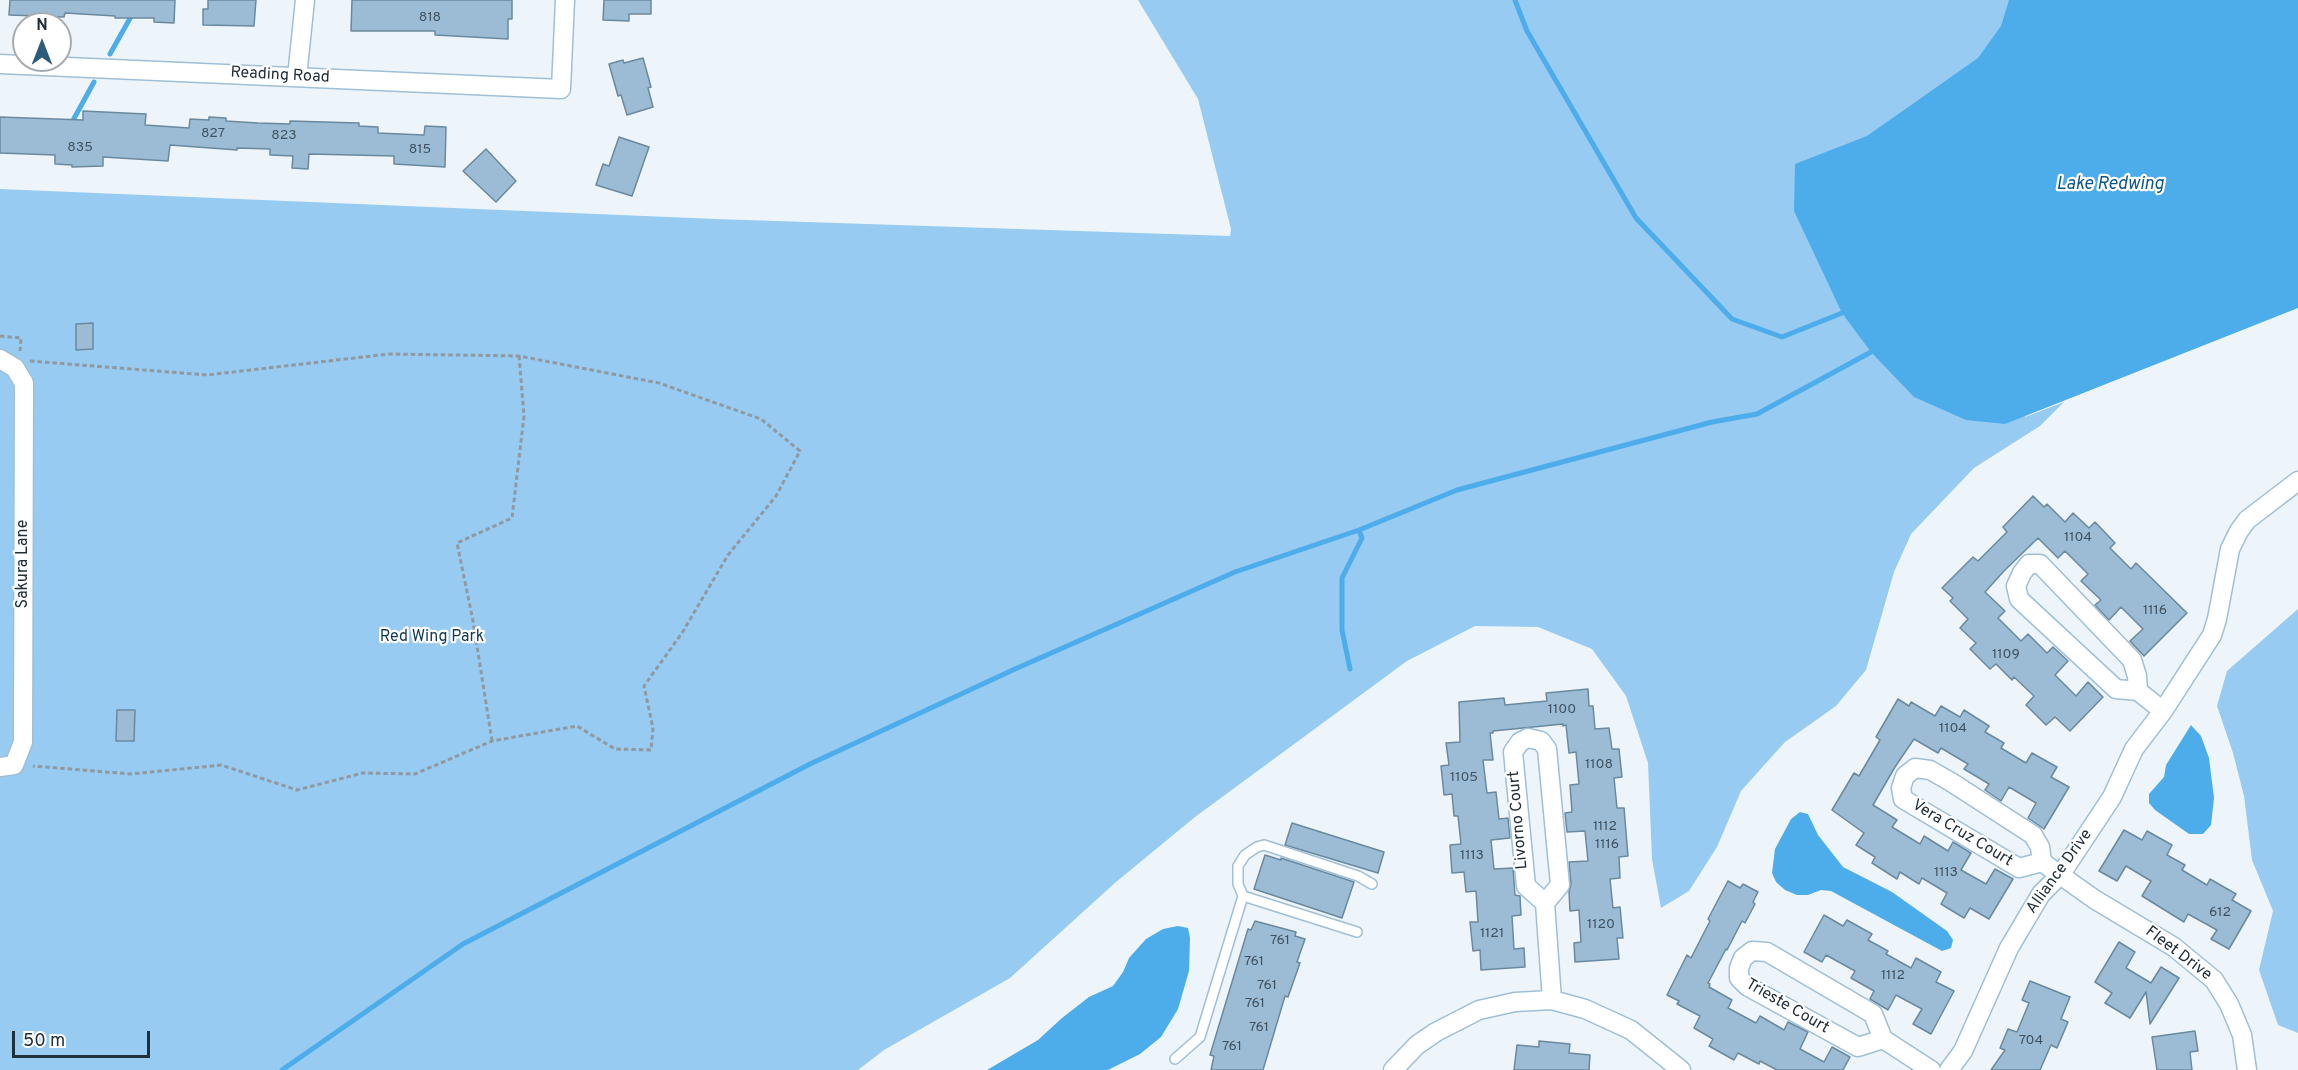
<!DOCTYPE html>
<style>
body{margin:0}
#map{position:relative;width:2298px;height:1070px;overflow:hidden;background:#eef5fa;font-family:Overpass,sans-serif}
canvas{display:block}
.north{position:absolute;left:12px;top:12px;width:60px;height:60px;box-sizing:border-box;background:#fff;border:2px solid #a7acb0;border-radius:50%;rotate:0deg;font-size:16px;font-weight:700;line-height:24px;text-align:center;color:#222f39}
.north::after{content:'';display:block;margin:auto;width:21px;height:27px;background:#2d5b7a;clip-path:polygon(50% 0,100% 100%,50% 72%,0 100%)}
.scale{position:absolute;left:12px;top:1031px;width:138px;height:27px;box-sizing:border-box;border:3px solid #222f39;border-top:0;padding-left:8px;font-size:18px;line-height:21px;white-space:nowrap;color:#222f39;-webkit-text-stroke:4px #fff;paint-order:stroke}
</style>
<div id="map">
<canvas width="2298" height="1070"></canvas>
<div class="north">N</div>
<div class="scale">50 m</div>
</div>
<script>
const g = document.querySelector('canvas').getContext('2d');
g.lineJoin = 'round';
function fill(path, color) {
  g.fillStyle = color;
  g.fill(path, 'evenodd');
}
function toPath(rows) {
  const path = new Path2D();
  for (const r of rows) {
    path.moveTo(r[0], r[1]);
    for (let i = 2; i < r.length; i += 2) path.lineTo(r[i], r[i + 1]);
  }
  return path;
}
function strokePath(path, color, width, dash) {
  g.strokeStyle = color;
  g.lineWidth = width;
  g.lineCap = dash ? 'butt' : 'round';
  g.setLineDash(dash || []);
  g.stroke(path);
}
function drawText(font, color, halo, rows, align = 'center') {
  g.font = font + ' Overpass,sans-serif';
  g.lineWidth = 4.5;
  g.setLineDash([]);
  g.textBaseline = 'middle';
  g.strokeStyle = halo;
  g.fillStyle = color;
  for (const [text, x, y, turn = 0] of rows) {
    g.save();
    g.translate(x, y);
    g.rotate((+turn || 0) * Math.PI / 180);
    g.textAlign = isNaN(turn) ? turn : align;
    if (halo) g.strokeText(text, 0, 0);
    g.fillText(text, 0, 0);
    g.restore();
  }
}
fill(toPath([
 [1138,0,2298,0,2025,417,2064,402,2040,426,1974,468,1911,534,1894,572,1866,670,1836,706,1785,742,1741,791,1717,847,1689,891,1661,908,1652,859,1648,763,1626,696,1592,649,1538,627,1475,626,1407,661,1195,817,1116,882,1010,978,884,1050,858,1070,0,1070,0,189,716,219,1230,236,1231,229,1198,99],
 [2298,609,2298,1033,2278,1025,2259,970,2273,911,2252,860,2244,796,2233,753,2217,706,2227,671]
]), '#97cbf1');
fill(toPath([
 [2009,0,2298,0,2298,308,2005,424,1966,420,1914,397,1871,352,1842,313,1794,211,1795,164,1867,136,1978,58,2001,26],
 [2191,725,2201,736,2209,758,2214,798,2211,825,2203,834,2189,834,2155,810,2149,803,2149,794,2164,777,2166,765],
 [1800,812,1808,814,1818,835,1843,867,1892,892,1947,931,1953,940,1951,948,1942,951,1831,891,1821,890,1808,895,1797,895,1785,890,1776,882,1772,873,1775,849,1791,819],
 [1178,926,1188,928,1190,938,1189,971,1178,1009,1161,1037,1140,1054,1108,1070,987,1070,1038,1040,1062,1018,1089,997,1113,986,1123,972,1129,958,1146,939,1163,929]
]), '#4dacea');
strokePath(toPath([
 [1515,0,1527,31,1636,218,1732,319,1782,337,1842,313],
 [110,54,133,13],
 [71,124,94,82],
 [1350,669,1342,630,1342,578,1362,538,1359,530],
 [282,1070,463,944,810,764,1015,669,1235,572,1359,530,1457,490,1712,422,1757,414,1871,352]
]), '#4dacea', 5);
const building = toPath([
 [10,0,175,0,174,23,154,22,154,18,115,18,115,16,65,13,64,17,9,15,10,0],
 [208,0,256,0,254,26,203,25,203,9,208,9,208,0],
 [352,0,512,0,512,19,508,19,508,39,435,35,435,31,351,31,352,0],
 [604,0,651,0,651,14,629,14,629,21,603,20,604,0],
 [643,58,651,87,648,88,653,107,627,115,621,95,618,96,609,64,623,60,624,63,643,58],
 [83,111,146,114,145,125,189,128,190,119,209,120,209,117,226,118,226,121,258,123,290,124,290,121,359,123,359,126,378,127,378,133,424,135,425,126,446,127,445,167,394,164,394,156,309,154,308,169,292,168,293,156,270,155,270,149,237,148,237,150,170,145,168,161,103,157,103,166,72,167,72,165,55,164,55,155,0,153,0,117,83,120,83,111],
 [619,137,649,147,632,196,596,185,603,164,609,166,619,137],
 [486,149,516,181,496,202,463,171,486,149],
 [93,323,93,349,76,350,76,324,93,323],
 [2033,496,2044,507,2047,504,2065,522,2073,513,2089,528,2095,522,2115,543,2110,548,2131,569,2136,563,2187,613,2144,656,2130,641,2143,629,2121,607,2109,620,2095,605,2101,600,2081,581,2088,574,2065,551,2058,558,2038,538,2004,571,1985,592,2005,611,1998,618,2021,641,2028,634,2047,653,2053,647,2068,661,2055,675,2076,696,2088,682,2103,697,2070,731,2055,717,2046,725,2026,705,2034,696,2014,677,2012,680,1996,664,1990,669,1970,649,1976,643,1960,628,1968,619,1950,601,1953,598,1942,588,1973,557,1978,561,2007,532,2003,527,2033,496],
 [1588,689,1589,706,1593,706,1595,729,1609,728,1612,749,1619,749,1622,777,1614,778,1617,808,1624,808,1628,856,1619,857,1620,878,1610,879,1613,908,1620,907,1623,938,1617,938,1619,959,1575,962,1574,943,1581,942,1579,910,1570,911,1569,892,1571,884,1569,862,1588,861,1585,831,1567,832,1565,813,1572,812,1570,785,1579,784,1576,752,1569,753,1566,725,1563,726,1563,724,1493,731,1493,733,1490,733,1493,760,1483,760,1487,793,1496,792,1499,819,1508,818,1510,838,1491,840,1494,869,1513,868,1515,895,1520,896,1521,915,1512,916,1514,949,1524,948,1525,967,1481,970,1480,950,1473,951,1470,922,1478,922,1476,891,1466,892,1464,872,1452,873,1450,845,1461,844,1458,816,1454,816,1452,794,1444,795,1441,766,1449,765,1446,743,1460,742,1459,702,1504,698,1505,705,1547,701,1546,693,1588,689],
 [1898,699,1909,706,1911,702,1935,716,1941,706,1960,717,1964,710,1989,726,1985,732,2004,743,2001,748,2026,763,2032,753,2057,767,2051,777,2069,787,2044,829,2028,818,2036,803,2009,787,2001,801,1985,790,1989,784,1964,769,1968,764,1941,748,1938,753,1914,739,1895,767,1873,805,1897,820,1892,827,1920,844,1924,836,1948,851,1953,842,1971,853,1961,870,1986,884,1995,869,2013,879,1989,919,1970,908,1964,918,1941,904,1947,893,1922,878,1919,884,1900,872,1897,879,1872,863,1875,857,1856,845,1864,833,1832,810,1854,773,1859,776,1880,740,1876,737,1898,699],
 [117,710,135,710,134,741,116,741,117,710],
 [1292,823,1384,852,1378,873,1285,845,1292,823],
 [2124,830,2142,840,2147,831,2172,845,2167,855,2185,865,2182,870,2207,885,2210,879,2236,894,2232,900,2251,911,2229,949,2211,939,2217,930,2188,914,2184,922,2142,896,2151,881,2126,866,2117,881,2099,871,2124,830],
 [1265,855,1281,860,1281,858,1354,882,1342,918,1254,889,1265,855],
 [1728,881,1740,888,1743,884,1758,892,1753,902,1755,904,1745,923,1742,921,1727,950,1726,949,1708,983,1710,984,1709,987,1732,1000,1728,1008,1756,1023,1760,1016,1784,1030,1788,1022,1808,1032,1800,1049,1824,1062,1832,1047,1850,1057,1843,1070,1777,1070,1760,1061,1759,1064,1738,1053,1734,1060,1709,1046,1713,1039,1694,1028,1700,1016,1677,1004,1679,1001,1667,995,1687,955,1691,958,1710,921,1708,919,1728,881],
 [1824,915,1843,926,1847,920,1872,934,1868,940,1888,951,1886,954,1911,968,1916,958,1941,972,1936,982,1954,991,1931,1034,1913,1024,1922,1009,1896,995,1888,1010,1870,999,1874,991,1851,978,1855,971,1826,955,1822,962,1804,952,1824,915],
 [1255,921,1296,932,1295,936,1305,939,1297,962,1300,963,1288,997,1285,996,1263,1070,1211,1070,1214,1056,1210,1055,1248,929,1251,930,1255,921],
 [2119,942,2135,952,2126,968,2151,983,2161,967,2179,978,2150,1024,2146,992,2130,1018,2105,1003,2112,993,2095,982,2119,942],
 [2030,981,2070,997,2061,1019,2068,1022,2057,1048,2051,1045,2040,1070,1991,1070,2005,1050,2000,1048,2008,1029,2017,1032,2029,1003,2022,1000,2030,981],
 [2195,1031,2198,1051,2190,1052,2192,1070,2157,1070,2152,1037,2195,1031],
 [1539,1041,1570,1044,1569,1053,1590,1055,1589,1070,1514,1070,1517,1045,1539,1047,1539,1041]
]);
fill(building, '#9bbcd4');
strokePath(building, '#6a899f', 1.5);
const service = toPath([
 [1243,896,1238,884,1238,866,1245,855,1257,847,1264,845,1358,876,1372,884],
 [1175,1059,1200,1037,1243,896,1357,932]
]);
const minor = toPath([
 [0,64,561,89,565,0],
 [297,77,305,0],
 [0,359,15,368,24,383,23,742,14,765,0,767],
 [2138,691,2137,676,2132,660,2040,564,2029,564,2022,573,2016,586,2019,599,2116,689,2138,691,2163,711],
 [2042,862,2040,847,2033,835,1951,782,1930,770,1915,768,1905,776,1901,788,1903,799,2019,868,2042,862,2094,899,2174,947,2214,980,2229,1004,2242,1035,2247,1070],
 [1545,903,1526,886,1513,752,1520,742,1528,738,1541,741,1547,749,1560,885,1545,903,1552,1000],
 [1883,1039,1858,1047,1747,986,1739,978,1739,968,1743,958,1752,951,1767,952,1873,1014,1883,1039,1931,1070],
 [1393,1070,1417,1045,1436,1032,1479,1010,1515,1002,1552,1000,1585,1009,1631,1030,1681,1070],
 [1949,1070,1963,1051,2009,948,2041,894,2061,874,2112,797,2134,749,2163,711,2212,635,2217,619,2230,549,2239,531,2247,520,2298,481]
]);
strokePath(service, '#9fbfd7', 12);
strokePath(minor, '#9fbfd7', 21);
strokePath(toPath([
 [0,336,21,338,20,351],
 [30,361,207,375,389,354,519,356,659,383,761,419,800,451,776,496,728,555,682,633,644,686,653,728,651,750,615,749,577,726,492,741,415,774,363,773,297,790,221,765,131,774,33,766],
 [492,741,473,621,457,543,512,518,524,416,519,356]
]), '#9099a1', 3, [4.5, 3]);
strokePath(service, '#fff', 9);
strokePath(minor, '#fff', 18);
drawText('14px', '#405260', null, [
 ["818",430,18],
 ["827",213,134],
 ["823",284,136],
 ["835",80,148],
 ["815",420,150],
 ["1104",2078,538],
 ["1116",2155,611],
 ["1109",2006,655],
 ["1100",1562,710],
 ["1104",1953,729],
 ["1108",1599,765],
 ["1105",1464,778],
 ["1112",1605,827],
 ["1116",1607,845],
 ["1113",1472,856],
 ["1113",1946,873],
 ["612",2220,913],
 ["1120",1601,925],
 ["1121",1492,934],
 ["761",1280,941],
 ["761",1254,962],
 ["1112",1893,976],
 ["761",1267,986],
 ["761",1255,1004],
 ["761",1259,1028],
 ["704",2031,1041],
 ["761",1232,1047]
]);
drawText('16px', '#222f39', '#fff', [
 ["Reading Road",280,76,3],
 ["Sakura Lane",24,564,-90],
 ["Livorno Court",1519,820,-95],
 ["Vera Cruz Court",1962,834,31],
 ["Alliance Drive",2060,872,-54],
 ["Fleet Drive",2178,954,37],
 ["Trieste Court",1787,1007,30]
]);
drawText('16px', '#103952', '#fff', [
 ["Red Wing Park",432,638]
]);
drawText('italic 18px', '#0f5780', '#fff', [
 ["Lake Redwing",2110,185]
]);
</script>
